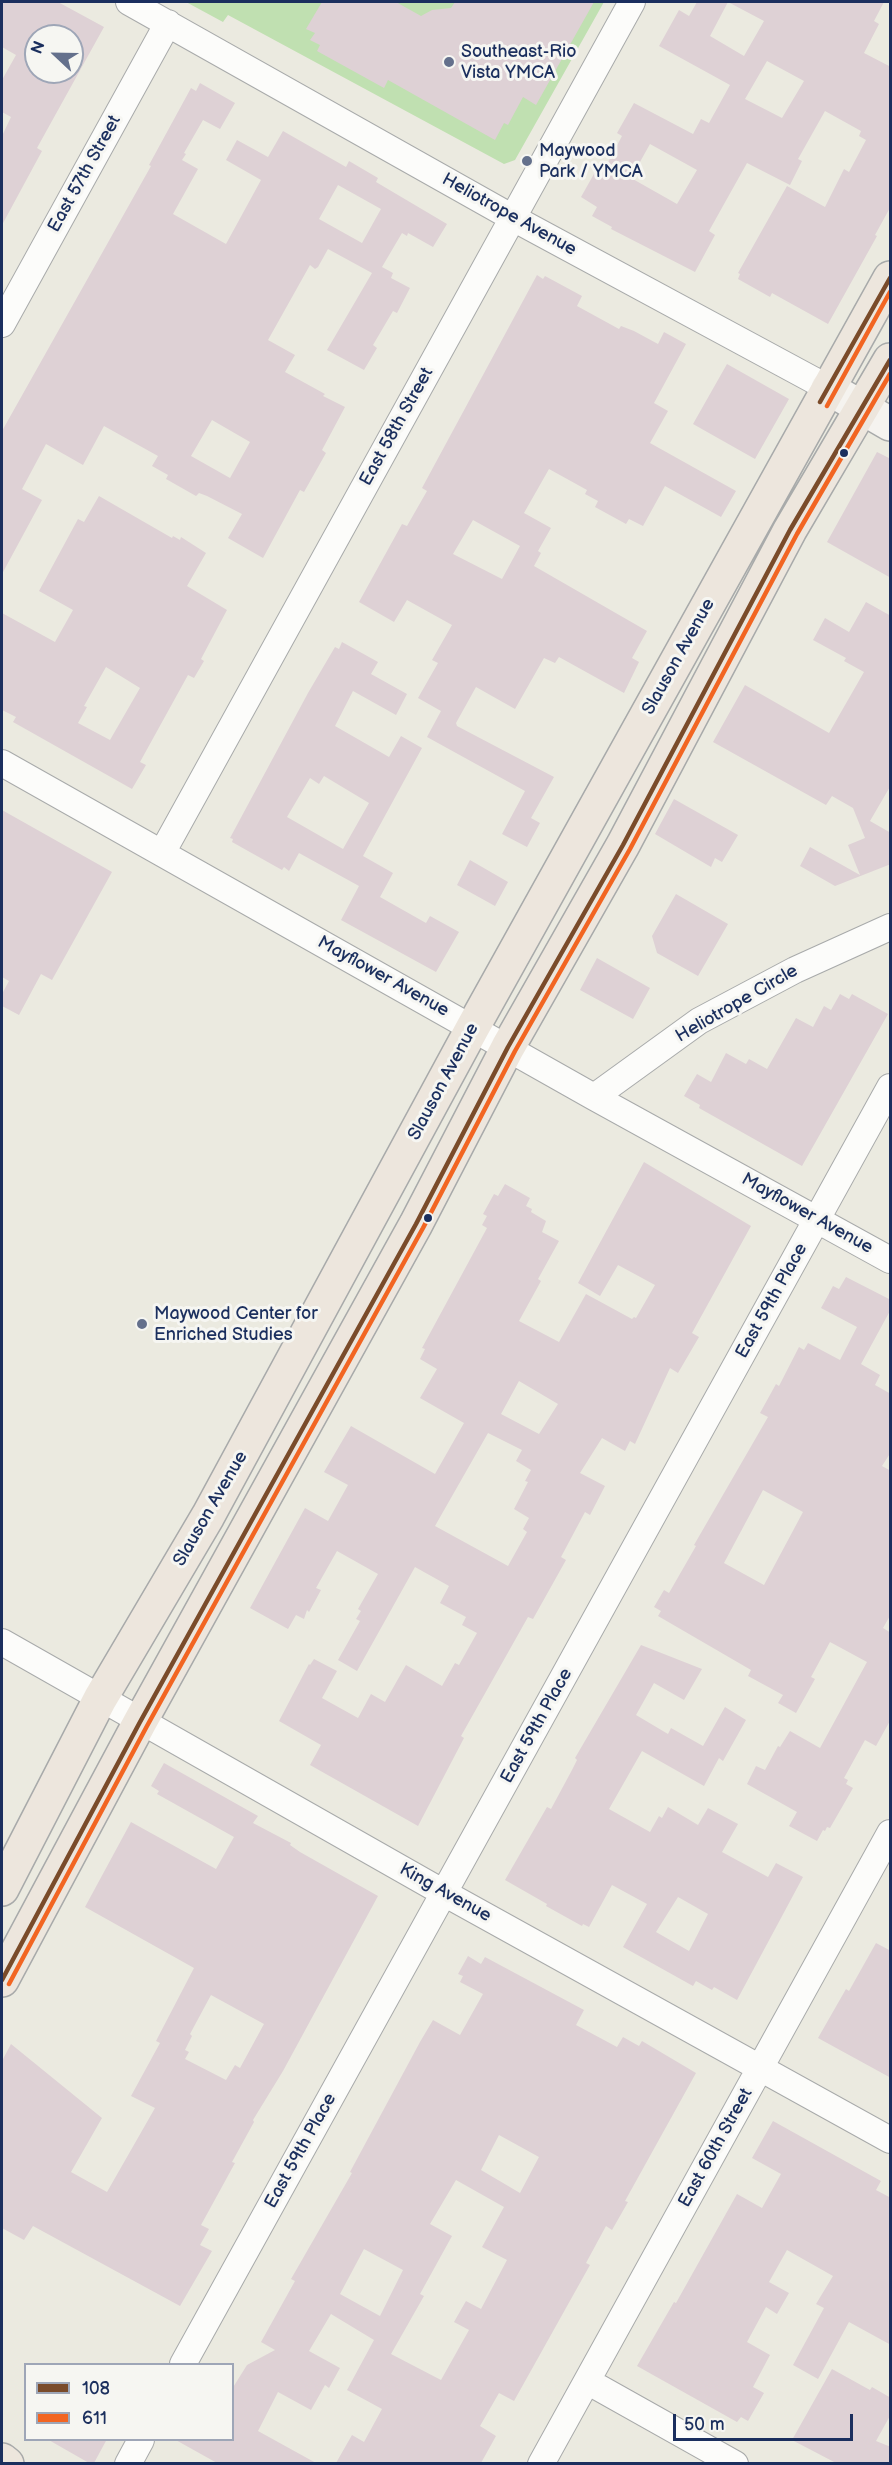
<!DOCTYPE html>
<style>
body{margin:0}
#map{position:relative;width:892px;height:2465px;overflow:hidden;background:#ebeae0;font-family:"Balsamiq Sans",sans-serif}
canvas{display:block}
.frame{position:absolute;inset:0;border:3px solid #1b2f5e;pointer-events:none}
.legend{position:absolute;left:24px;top:2363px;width:210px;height:78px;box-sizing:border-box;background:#f6f6f2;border:2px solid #9ea6b7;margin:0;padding:8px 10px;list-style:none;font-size:18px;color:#1b2f5e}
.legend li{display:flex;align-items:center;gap:12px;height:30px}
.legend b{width:30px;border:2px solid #9ea6b7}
.north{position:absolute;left:24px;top:24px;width:60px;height:60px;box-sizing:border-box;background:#f6f6f2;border:2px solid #9ea6b7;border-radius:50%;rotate:292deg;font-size:16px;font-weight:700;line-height:24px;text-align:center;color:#1b2f5e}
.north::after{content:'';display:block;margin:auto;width:21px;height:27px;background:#64708c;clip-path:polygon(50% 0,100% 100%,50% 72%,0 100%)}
.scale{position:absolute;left:673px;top:2414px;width:180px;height:27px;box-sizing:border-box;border:3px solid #1b2f5e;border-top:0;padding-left:8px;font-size:18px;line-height:21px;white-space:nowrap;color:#1b2f5e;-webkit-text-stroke:4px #f6f6f2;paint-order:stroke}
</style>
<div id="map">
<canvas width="892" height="2465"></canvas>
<div class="frame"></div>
<ul class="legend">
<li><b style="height:8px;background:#7a4b2a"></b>108</li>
<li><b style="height:8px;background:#f26522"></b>611</li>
</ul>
<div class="north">N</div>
<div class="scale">50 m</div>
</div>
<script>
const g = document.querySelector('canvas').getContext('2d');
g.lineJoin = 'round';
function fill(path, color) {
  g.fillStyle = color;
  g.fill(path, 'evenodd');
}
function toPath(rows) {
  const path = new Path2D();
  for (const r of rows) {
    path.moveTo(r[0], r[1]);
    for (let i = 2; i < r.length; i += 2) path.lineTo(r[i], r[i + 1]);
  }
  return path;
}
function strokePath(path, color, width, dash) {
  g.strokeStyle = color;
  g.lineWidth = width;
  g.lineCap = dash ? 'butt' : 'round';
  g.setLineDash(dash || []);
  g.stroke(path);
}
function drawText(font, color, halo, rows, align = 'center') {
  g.font = font + ' "Balsamiq Sans",sans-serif';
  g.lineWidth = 6;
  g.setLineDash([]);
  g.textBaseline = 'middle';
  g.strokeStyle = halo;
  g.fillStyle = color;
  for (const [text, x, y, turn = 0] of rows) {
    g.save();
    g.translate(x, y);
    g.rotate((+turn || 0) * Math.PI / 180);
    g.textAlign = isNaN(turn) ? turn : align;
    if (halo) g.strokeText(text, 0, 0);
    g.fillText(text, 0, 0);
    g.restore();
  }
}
fill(toPath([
 [186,2,604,2,515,160,504,164,228,15,223,22]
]), '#c0e0b1');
fill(toPath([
 [2,2,58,2,104,27,37,148,42,151,2,225,2,136,11,117,2,112,2,80,16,55,2,47],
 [36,36,72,36,72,72,36,72],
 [322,2,396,2,421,16,432,10,451,8,455,2,594,2,536,105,523,97,508,125,504,123,495,140,388,80,384,88,317,51,320,45,310,40,315,33,306,29],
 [697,2,884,2,874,21,879,24,864,53,891,67,891,206,875,235,877,236,828,324,772,293,770,297,738,279,740,274,738,273,787,186,825,207,844,169,849,172,866,140,859,136,861,131,825,111,798,159,802,161,790,185,747,163,709,231,715,235,695,272,611,229,612,227,592,216,597,207,581,197,599,165,605,168,622,136,617,133,634,103,693,134,701,119,709,123,730,85,659,46,679,10,689,16],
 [728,2,764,21,744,56,710,36],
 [767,61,804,81,782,118,745,99],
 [650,144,697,170,677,204,631,178],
 [200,83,235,103,220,129,203,120,184,153,186,154,182,160,198,169,173,214,226,244,261,180,226,160,237,140,268,157,283,131,346,167,349,161,378,178,376,182,447,224,433,247,408,233,407,236,402,233,382,267,393,273,391,278,410,288,397,313,393,311,373,345,377,348,364,370,327,350,372,273,328,249,318,267,315,269,310,265,268,340,295,355,285,372,325,394,323,396,345,407,322,450,326,453,304,492,300,490,263,558,228,538,242,514,207,496,199,493,196,496,166,479,168,475,152,466,158,456,104,426,83,465,46,444,22,489,42,500,2,574,2,431,151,166,149,165,191,88,196,91],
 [338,185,381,209,362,243,319,219],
 [212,420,250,442,230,478,191,456],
 [537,275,543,279,545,276,582,296,577,306,619,329,621,326,634,331,658,344,664,332,686,344,654,403,668,411,650,443,736,491,721,517,665,486,643,526,629,519,626,524,595,507,598,501,585,494,587,490,549,469,524,513,551,528,538,551,541,553,534,566,647,631,632,658,639,662,624,693,559,657,555,663,544,658,515,709,476,687,456,723,457,726,554,777,531,818,540,823,527,847,502,834,525,791,427,737,441,711,418,698,438,663,432,660,452,625,407,600,394,622,359,602,402,524,407,526,427,491,422,488],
 [473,520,520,546,502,579,453,554],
 [727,364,789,399,755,459,693,424],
 [877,452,891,459,891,578,827,542],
 [99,496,172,538,173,536,180,540,181,537,206,553,187,586,227,610,201,659,204,661,194,678,188,675,140,762,146,765,132,789,13,722,16,717,2,710,2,613,55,642,73,610,39,591,78,519,84,522],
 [106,667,140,688,110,740,78,723,87,707,84,706],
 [866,602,891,616,891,785,870,821,891,833,891,864,835,886,800,866,810,847,860,875,848,845,865,838,853,808,832,796,826,805,713,742,745,685,829,733,864,672,844,661,846,658,813,640,825,618,849,632],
 [342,642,378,662,371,674,407,694,396,715,353,691,335,726,389,757,401,736,422,748,363,856,393,873,380,897,426,923,430,916,459,932,436,972,341,920,359,886,299,853,289,871,284,867,282,870,232,842,233,839,230,838,308,693,335,647,339,649],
 [324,776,369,803,343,849,287,817,310,778,319,784],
 [674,799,738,835,722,862,715,858,711,867,655,834],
 [2,810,112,872,52,980,41,974,19,1015,2,1006,2,994,9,981,2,977],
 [470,860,508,882,495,906,457,885],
 [676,894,728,924,698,976,657,953,652,936],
 [597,958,650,988,633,1019,580,990],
 [840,994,849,999,852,994,888,1014,802,1166,699,1108,700,1105,684,1096,697,1074,711,1082,726,1053,746,1064,749,1059,767,1069,796,1018,813,1027,824,1006,831,1010],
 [644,1162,751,1226,692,1333,699,1337,678,1373,670,1368,635,1444,630,1441,625,1451,602,1438,580,1473,605,1486,590,1515,585,1512,561,1557,566,1560,533,1619,528,1617,461,1736,464,1738,418,1826,310,1765,321,1745,279,1721,309,1664,310,1665,314,1659,337,1671,322,1698,358,1718,371,1694,385,1702,406,1665,442,1686,455,1663,459,1665,477,1633,462,1625,466,1617,440,1603,449,1586,415,1567,357,1671,338,1660,360,1621,356,1619,361,1611,358,1609,378,1574,337,1551,316,1588,321,1590,309,1612,307,1610,304,1619,296,1615,288,1629,250,1608,305,1508,328,1521,348,1485,324,1472,351,1426,435,1474,464,1423,420,1398,437,1369,420,1359,425,1349,422,1348,487,1228,482,1225,487,1216,483,1214,494,1194,498,1196,505,1184,530,1198,526,1206,532,1209,531,1212,546,1221,542,1232,559,1241,538,1279,541,1281,519,1321,559,1342,586,1294,632,1319,634,1317,636,1318,655,1285,618,1265,600,1296,578,1283],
 [519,1381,558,1404,539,1434,501,1414],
 [488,1433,522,1450,516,1461,531,1470,525,1481,528,1482,514,1509,529,1518,523,1529,527,1532,508,1566,435,1526],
 [846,1277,891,1300,891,1309,861,1364,880,1375,875,1385,891,1394,891,1452,882,1466,891,1471,891,1614,883,1628,891,1633,891,1719,876,1746,865,1740,844,1778,848,1780,846,1784,853,1788,830,1828,827,1827,825,1831,823,1830,817,1841,789,1826,797,1812,747,1784,756,1766,765,1770,778,1746,780,1747,790,1731,820,1748,867,1662,830,1642,811,1677,815,1679,796,1713,778,1703,783,1695,748,1676,751,1670,658,1616,661,1611,654,1607,664,1590,669,1593,696,1546,694,1545,768,1417,760,1413,776,1384,779,1386,799,1347,804,1350,808,1343,840,1360,857,1327,821,1308,833,1286,839,1289],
 [763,1490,803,1512,764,1585,724,1563],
 [641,1645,702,1669,684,1700,654,1683,636,1715,668,1734,671,1728,703,1746,725,1707,746,1720,723,1761,719,1758,704,1786,642,1751,609,1809,650,1832,659,1816,662,1818,668,1807,698,1825,708,1808,738,1824,722,1852,768,1877,776,1863,803,1877,737,2000,714,1987,712,1990,696,1981,693,1986,623,1947,647,1904,612,1885,589,1927,583,1924,582,1926,546,1906,547,1904,505,1880,547,1807,551,1809,572,1770,577,1760,575,1758],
 [678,1897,708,1914,689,1951,656,1932],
 [164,1763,258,1816,253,1823,291,1843,290,1845,300,1852,378,1896,283,2071,253,2120,254,2122,232,2162,235,2163,201,2225,209,2229,200,2245,212,2251,180,2306,33,2226,24,2240,2,2228,2,2061,11,2044,102,2118,71,2172,107,2192,155,2108,131,2096,160,2043,156,2041,194,1968,85,1907,131,1822,216,1869,234,1837,157,1794,159,1791,151,1786],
 [211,1995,264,2024,240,2068,235,2065,226,2080,185,2059,189,2052,185,2050,192,2036,190,2034],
 [876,1943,891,1951,891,2078,818,2038,846,1989,849,1991],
 [468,1956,481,1964,485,1957,584,2010,576,2025,617,2047,623,2037,639,2046,642,2041,696,2073,625,2201,628,2202,612,2230,606,2226,586,2263,590,2265,514,2401,499,2393,480,2426,496,2436,481,2463,336,2463,352,2435,364,2442,382,2409,347,2390,374,2340,331,2314,309,2351,340,2368,329,2388,325,2385,311,2410,278,2392,258,2431,316,2463,217,2463,174,2439,232,2439,232,2389,247,2365,275,2350,261,2342,295,2281,291,2279,352,2173,350,2172,420,2042,433,2020,460,2035,483,1994,460,1982,463,1976,458,1974],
 [499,2135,539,2157,520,2193,481,2170],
 [456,2180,504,2207,482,2247,507,2260,481,2309,466,2301,454,2322,469,2330,441,2380,391,2354,424,2296,420,2294,452,2236,430,2224],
 [364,2249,403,2270,380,2316,340,2294],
 [773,2121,881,2181,876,2190,891,2198,891,2345,849,2322,818,2379,793,2365,824,2308,816,2304,833,2276,787,2250,769,2282,789,2293,777,2314,766,2307,747,2342,770,2355,753,2387,764,2393,748,2421,741,2417,737,2422,637,2366,674,2302,676,2303,737,2194,762,2208,781,2174,752,2158],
 [832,2369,870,2390,872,2387,891,2398,891,2414,876,2441,891,2447,891,2463,836,2463,792,2440],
 [47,2439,107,2439,94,2463,89,2463]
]), '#ded1d5');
const street = toPath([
 [129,2,513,218,828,388],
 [2,324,168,23],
 [2,763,594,1097,890,1260],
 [162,853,632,2],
 [594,1097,699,1021,795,970,890,927],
 [2,1642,444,1893,890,2140],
 [183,2364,890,1087],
 [587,2381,735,2464],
 [128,2464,141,2440],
 [541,2464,890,1833]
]);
const secondary = toPath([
 [828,388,890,424]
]);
const primary = toPath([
 [2,1889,100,1699,208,1516,473,1027,890,278],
 [2,1980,140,1722,416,1224,508,1047,623,845,790,530,890,360],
 [2,2460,7,2464]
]);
strokePath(street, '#a8aaaa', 28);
strokePath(secondary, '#a8aaaa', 36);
strokePath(primary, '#a8aaaa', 36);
strokePath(street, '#fcfcfa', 26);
strokePath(secondary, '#f5f3ef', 33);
strokePath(primary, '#ede6dd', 33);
strokePath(toPath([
 [820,402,890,278],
 [2,1980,140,1722,416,1224,508,1047,623,845,790,530,890,360]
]), '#7a4b2a', 4.5);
strokePath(toPath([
 [827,406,890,292],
 [9,1984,147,1726,423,1228,515,1051,630,849,797,534,890,374]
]), '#f26522', 4.5);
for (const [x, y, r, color] of [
 [449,62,6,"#64708c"],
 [527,161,6,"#64708c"],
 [844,453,5,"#1b2f5e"],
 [428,1218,5,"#1b2f5e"],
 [142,1324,6,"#64708c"]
]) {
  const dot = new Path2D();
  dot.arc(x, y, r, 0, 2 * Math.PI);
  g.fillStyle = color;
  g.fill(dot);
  strokePath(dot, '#f6f6f2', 2);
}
drawText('18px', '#1b2f5e', '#f6f6f2', [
 ["Southeast-Rio",461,52],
 ["Vista YMCA",461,73],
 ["Maywood",539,151],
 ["Park / YMCA",539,172],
 ["Maywood Center for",154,1314],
 ["Enriched Studies",154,1335]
], 'left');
drawText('18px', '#1b2f5e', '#f6f6f2', [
 ["East 57th Street",85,174,-61],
 ["Heliotrope Avenue",509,215,29],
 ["East 58th Street",397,427,-61],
 ["Slauson Avenue",679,657,-61],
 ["Mayflower Avenue",383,977,29],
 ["Heliotrope Circle",737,1004,-30],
 ["Slauson Avenue",444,1082,-62],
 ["Mayflower Avenue",807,1214,29],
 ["East 59th Place",772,1301,-61],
 ["Slauson Avenue",211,1509,-60],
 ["East 59th Place",537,1726,-61],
 ["King Avenue",445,1893,29],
 ["East 60th Street",716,2148,-61],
 ["East 59th Place",301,2151,-61]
]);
</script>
